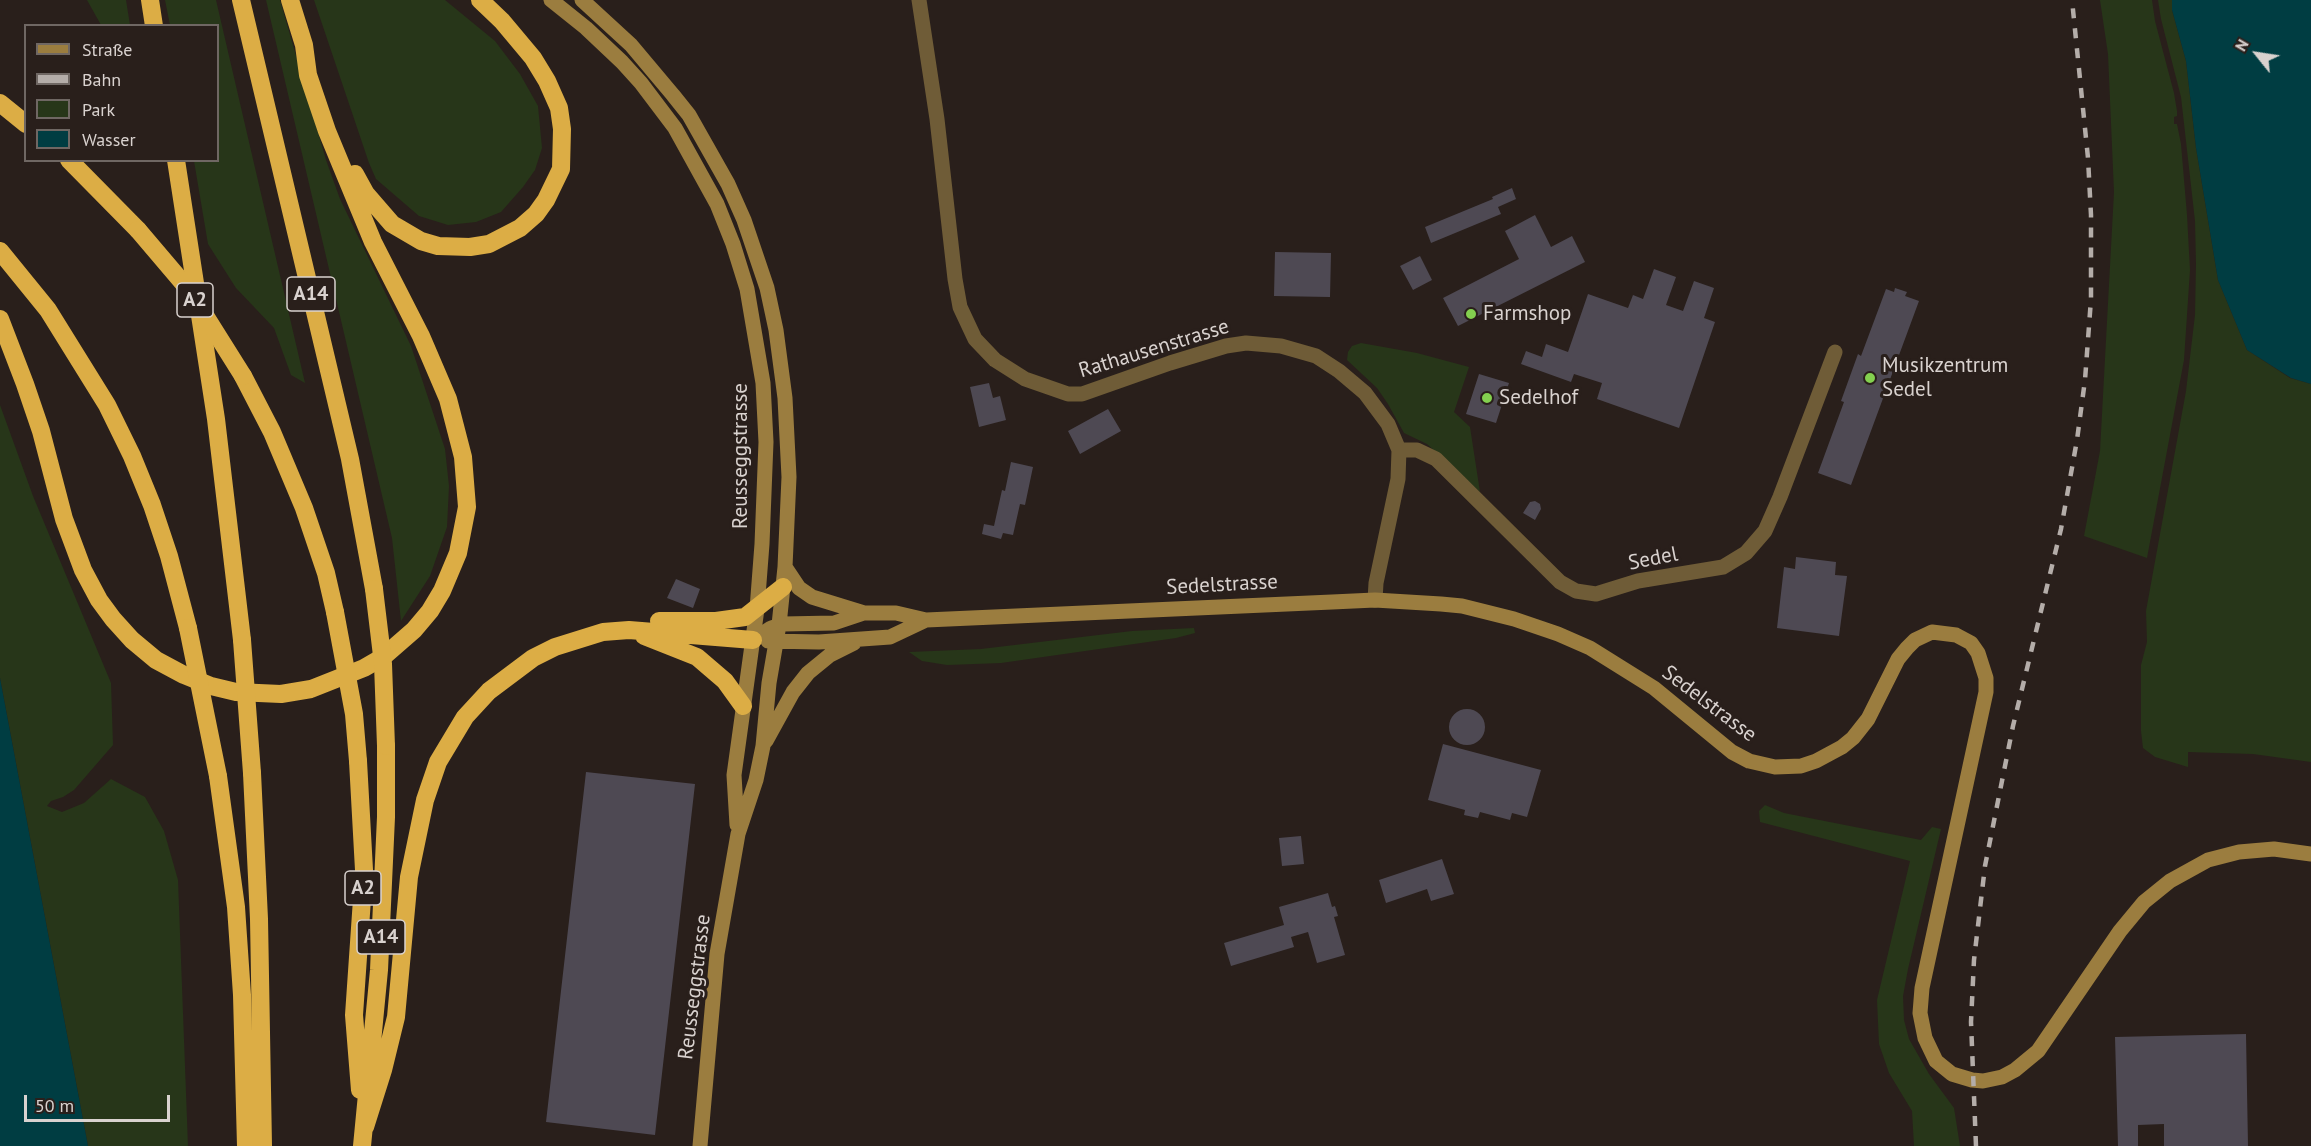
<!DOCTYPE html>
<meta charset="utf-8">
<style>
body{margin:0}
#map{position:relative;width:2311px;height:1146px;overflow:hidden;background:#291f1b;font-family:"PT Sans",sans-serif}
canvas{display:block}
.legend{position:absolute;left:24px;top:24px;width:195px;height:138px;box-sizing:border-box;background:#291f1b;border:2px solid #6f6763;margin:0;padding:8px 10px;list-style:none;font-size:18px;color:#d9d2cf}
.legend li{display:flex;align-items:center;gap:12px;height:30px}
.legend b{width:30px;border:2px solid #6f6763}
.north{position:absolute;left:2227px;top:24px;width:60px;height:60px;-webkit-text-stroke:4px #291f1b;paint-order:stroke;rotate:300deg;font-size:16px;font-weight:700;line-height:24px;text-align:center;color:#d9d2cf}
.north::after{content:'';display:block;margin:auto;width:21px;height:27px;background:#d9d2cf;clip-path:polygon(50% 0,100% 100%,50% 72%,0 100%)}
.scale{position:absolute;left:24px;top:1095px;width:146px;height:27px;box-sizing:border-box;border:3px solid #d9d2cf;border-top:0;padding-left:8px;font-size:18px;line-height:21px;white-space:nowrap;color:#d9d2cf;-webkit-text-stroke:4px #291f1b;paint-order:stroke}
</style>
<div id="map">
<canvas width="2311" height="1146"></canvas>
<ul class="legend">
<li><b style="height:8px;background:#9b7d3f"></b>Straße</li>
<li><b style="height:8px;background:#b4ada9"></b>Bahn</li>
<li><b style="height:16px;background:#273619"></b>Park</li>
<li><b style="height:16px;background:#003d42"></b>Wasser</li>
</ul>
<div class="north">N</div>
<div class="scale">50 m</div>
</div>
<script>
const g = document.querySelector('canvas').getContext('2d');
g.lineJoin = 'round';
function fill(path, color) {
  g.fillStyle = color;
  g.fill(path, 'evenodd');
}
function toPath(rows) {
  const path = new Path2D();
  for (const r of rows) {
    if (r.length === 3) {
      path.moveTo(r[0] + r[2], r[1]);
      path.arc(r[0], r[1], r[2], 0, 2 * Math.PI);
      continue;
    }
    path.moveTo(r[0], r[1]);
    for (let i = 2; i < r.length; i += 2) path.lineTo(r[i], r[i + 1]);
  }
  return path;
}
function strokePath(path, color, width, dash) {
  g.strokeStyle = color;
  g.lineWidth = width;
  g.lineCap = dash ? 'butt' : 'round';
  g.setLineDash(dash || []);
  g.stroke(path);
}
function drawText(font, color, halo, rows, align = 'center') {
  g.font = font + ' "PT Sans",sans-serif';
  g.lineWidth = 6;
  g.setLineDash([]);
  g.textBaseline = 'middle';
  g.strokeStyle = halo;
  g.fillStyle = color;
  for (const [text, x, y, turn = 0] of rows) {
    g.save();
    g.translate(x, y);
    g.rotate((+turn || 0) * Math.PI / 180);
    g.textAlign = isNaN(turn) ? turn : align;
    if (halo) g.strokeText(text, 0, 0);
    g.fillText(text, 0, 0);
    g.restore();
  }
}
fill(toPath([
 [87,0,126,0,130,25,101,25],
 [165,0,216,0,305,383,291,375,274,328,236,288,208,244,194,161,218,160,218,26,170,25],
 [266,0,280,0,326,160,340,199,411,346,445,449,449,486,447,527,430,576,401,621,392,538],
 [314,0,445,0,495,41,520,74,538,106,542,148,535,170,523,187,501,212,476,222,448,225,419,216,376,179,369,163],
 [2100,0,2152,0,2155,21,2174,93,2177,111,2177,116,2174,117,2174,124,2177,124,2181,144,2187,215,2190,270,2184,360,2147,558,2084,536,2100,451,2114,192,2108,54],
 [2158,0,2172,0,2172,10,2186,61,2196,148,2218,280,2247,350,2290,378,2311,384,2311,762,2253,754,2188,752,2188,767,2155,757,2143,748,2141,731,2141,665,2147,642,2146,611,2186,391,2195,315,2196,264,2195,221,2181,97,2161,19],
 [1361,343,1417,353,1469,367,1454,412,1470,427,1480,492,1427,444,1404,433,1388,404,1377,388,1347,360,1348,352,1352,346],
 [0,405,33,496,111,683,113,745,74,790,63,797,51,801,47,806,62,812,84,803,111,779,145,797,164,831,178,880,188,1146,88,1146,0,678],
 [1194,628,1195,633,1176,638,1001,663,947,665,922,661,909,652,981,649,1132,631],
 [1765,805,1784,813,1921,840,1932,827,1941,829,1908,969,1903,996,1904,1020,1909,1039,1929,1074,1954,1108,1960,1146,1914,1146,1912,1111,1889,1073,1879,1044,1877,1000,1910,861,1760,822,1759,811]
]), '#273619');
fill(toPath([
 [2172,0,2311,0,2311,384,2291,378,2247,350,2218,280,2196,148,2186,61,2172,10],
 [0,678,88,1146,0,1146]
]), '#003d42');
fill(toPath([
 [1512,188,1516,199,1498,207,1501,214,1431,243,1425,227,1493,199,1492,197],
 [1535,215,1551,247,1572,236,1585,262,1458,326,1443,298,1519,259,1505,231],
 [1275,252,1331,253,1330,297,1274,296],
 [1420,256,1432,280,1413,290,1400,266],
 [1654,269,1676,277,1666,305,1683,311,1694,281,1714,288,1704,318,1715,322,1679,428,1597,399,1602,383,1574,374,1571,382,1521,364,1526,351,1542,357,1546,344,1568,352,1588,294,1628,308,1633,295,1643,299],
 [1895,288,1907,292,1905,296,1919,301,1851,485,1818,473,1844,402,1841,401,1858,354,1861,356,1886,289,1894,292],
 [1479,374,1509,383,1496,423,1466,414],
 [989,383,993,398,1000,396,1006,420,979,427,970,387],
 [1108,409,1121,431,1080,454,1068,431],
 [1011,462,1033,467,1025,505,1020,504,1013,535,1003,533,1001,539,982,534,984,524,994,526,1002,490,1005,491],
 [1535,501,1540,504,1541,509,1535,520,1523,513,1530,502],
 [1796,557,1836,562,1835,575,1847,576,1839,636,1777,628,1784,567,1795,569],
 [676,579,700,589,693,608,667,598],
 [1467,727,18],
 [1443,744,1541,770,1527,817,1512,813,1510,820,1480,812,1478,818,1464,815,1465,810,1428,800],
 [586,772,695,784,655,1135,546,1122],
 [1301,836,1304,864,1282,866,1279,838],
 [1442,859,1454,894,1431,901,1427,889,1386,903,1379,880],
 [1328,893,1332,907,1335,906,1338,916,1334,917,1345,955,1317,963,1308,932,1291,937,1294,947,1231,966,1224,943,1284,925,1279,907],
 [2246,1034,2248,1146,2164,1146,2164,1124,2138,1125,2138,1146,2118,1146,2115,1037]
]), '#4e4953');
strokePath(toPath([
 [919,0,937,119,955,279,960,307,975,339,995,360,1025,379,1068,394,1082,394,1170,363,1226,346,1246,343,1281,346,1316,356,1339,371,1365,393,1388,424,1399,450,1398,479,1376,583,1375,600],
 [1399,450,1417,450,1436,459,1560,582,1576,591,1596,594,1638,581,1723,567,1746,553,1765,531,1780,497,1835,352]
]), '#6f5c37', 15);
strokePath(toPath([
 [551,0,586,28,622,62,641,83,675,128,717,204,733,244,747,289,763,383,766,442,762,544,757,609,734,775,737,825],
 [582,0,631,45,673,95,689,115,728,184,744,220,767,288,776,330,785,398,789,477,785,567,779,625,769,683,763,746,756,780,738,834,717,954,700,1146],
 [785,567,799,588,812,597,864,613],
 [753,640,771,628,783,624,834,623,864,613,896,613,926,620,1332,602,1375,600,1441,604,1462,606,1514,619,1558,634,1590,648,1654,688,1732,752,1749,761,1775,767,1801,766,1816,761,1842,747,1853,738,1868,719,1898,659,1907,648,1915,640,1932,632,1956,635,1971,643,1978,653,1986,678,1986,692,1922,988,1920,1013,1925,1038,1936,1061,1952,1074,1972,1080,1983,1081,2002,1077,2015,1070,2038,1051,2120,931,2144,902,2170,881,2208,860,2239,852,2274,849,2311,854],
 [768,641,819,642,890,637,926,620],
 [766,741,793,692,808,673,830,655,854,643]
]), '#9b7d3f', 15);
strokePath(toPath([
 [150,0,154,26],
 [241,0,350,459,374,589],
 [0,103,26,124],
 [69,160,138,230],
 [176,160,216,419,242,640],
 [355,174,366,194,392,224,421,241,438,246,470,247,489,244,520,228,536,214,546,200,561,169,562,129,559,108,547,81,533,58,502,21,480,0],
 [0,251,48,310,107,405,132,456,152,505,169,556,188,628],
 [0,319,25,384,41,431,64,519,83,570,99,600,113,619,132,640,156,660,184,675,211,686,236,692,281,694,311,689,364,668,383,657,414,630,430,611,442,591,458,553,467,507,463,457,448,399,421,336,373,242,327,131,308,75,304,45,290,0],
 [243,376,272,432,304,508,326,573,335,612],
 [659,621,716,621,745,617,783,587],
 [644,636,697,657,725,681,743,706],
 [358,761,364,870,354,1015,360,1090],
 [252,773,259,919,263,1146],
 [218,776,236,907,242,995,246,1146],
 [365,1127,383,1070,396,1017,409,877,425,800,438,762,465,717,489,691,533,658,555,647,603,632,629,630,753,640],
 [362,1146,379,970,386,817,386,746]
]), '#dcad45', 18);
strokePath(toPath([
 [1976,1146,1971,1022,1974,960,1985,866,2013,726,2061,529,2077,440,2085,380,2091,299,2091,215,2088,158,2072,0]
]), '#b4ada9', 4.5, [10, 10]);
strokePath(toPath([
 [138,230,189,290,243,376],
 [374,589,383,664,386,746],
 [335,612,354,714,358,761],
 [188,628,218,776],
 [242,640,252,773]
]), '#dcad45', 18);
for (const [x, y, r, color] of [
 [1471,314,6,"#83d04f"],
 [1870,378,6,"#83d04f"],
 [1487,398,6,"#83d04f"]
]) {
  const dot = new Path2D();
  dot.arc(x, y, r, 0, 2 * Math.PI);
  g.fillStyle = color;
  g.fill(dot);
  strokePath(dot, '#291f1b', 2);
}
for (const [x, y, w] of [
 [311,294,48],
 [195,300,36],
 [363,888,36],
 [381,937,48]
]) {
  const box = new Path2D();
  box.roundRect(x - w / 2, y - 17, w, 34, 4.5);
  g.fillStyle = '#291f1b';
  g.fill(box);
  strokePath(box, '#d9d2cf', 1.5);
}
drawText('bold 20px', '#d9d2cf', null, [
 ["A14",311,294],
 ["A2",195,300],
 ["A2",363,888],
 ["A14",381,937]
]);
drawText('21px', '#d9d2cf', '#291f1b', [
 ["Farmshop",1483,314],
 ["Musikzentrum",1882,366],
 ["Sedel",1882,390],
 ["Sedelhof",1499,398]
], 'left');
drawText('21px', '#d9d2cf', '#291f1b', [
 ["Rathausenstrasse",1154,349,-17],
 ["Reusseggstrasse",741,456,-90],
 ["Sedel",1653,559,-11],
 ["Sedelstrasse",1222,585,-3],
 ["Sedelstrasse",1709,704,37],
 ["Reusseggstrasse",695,987,-83]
]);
</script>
